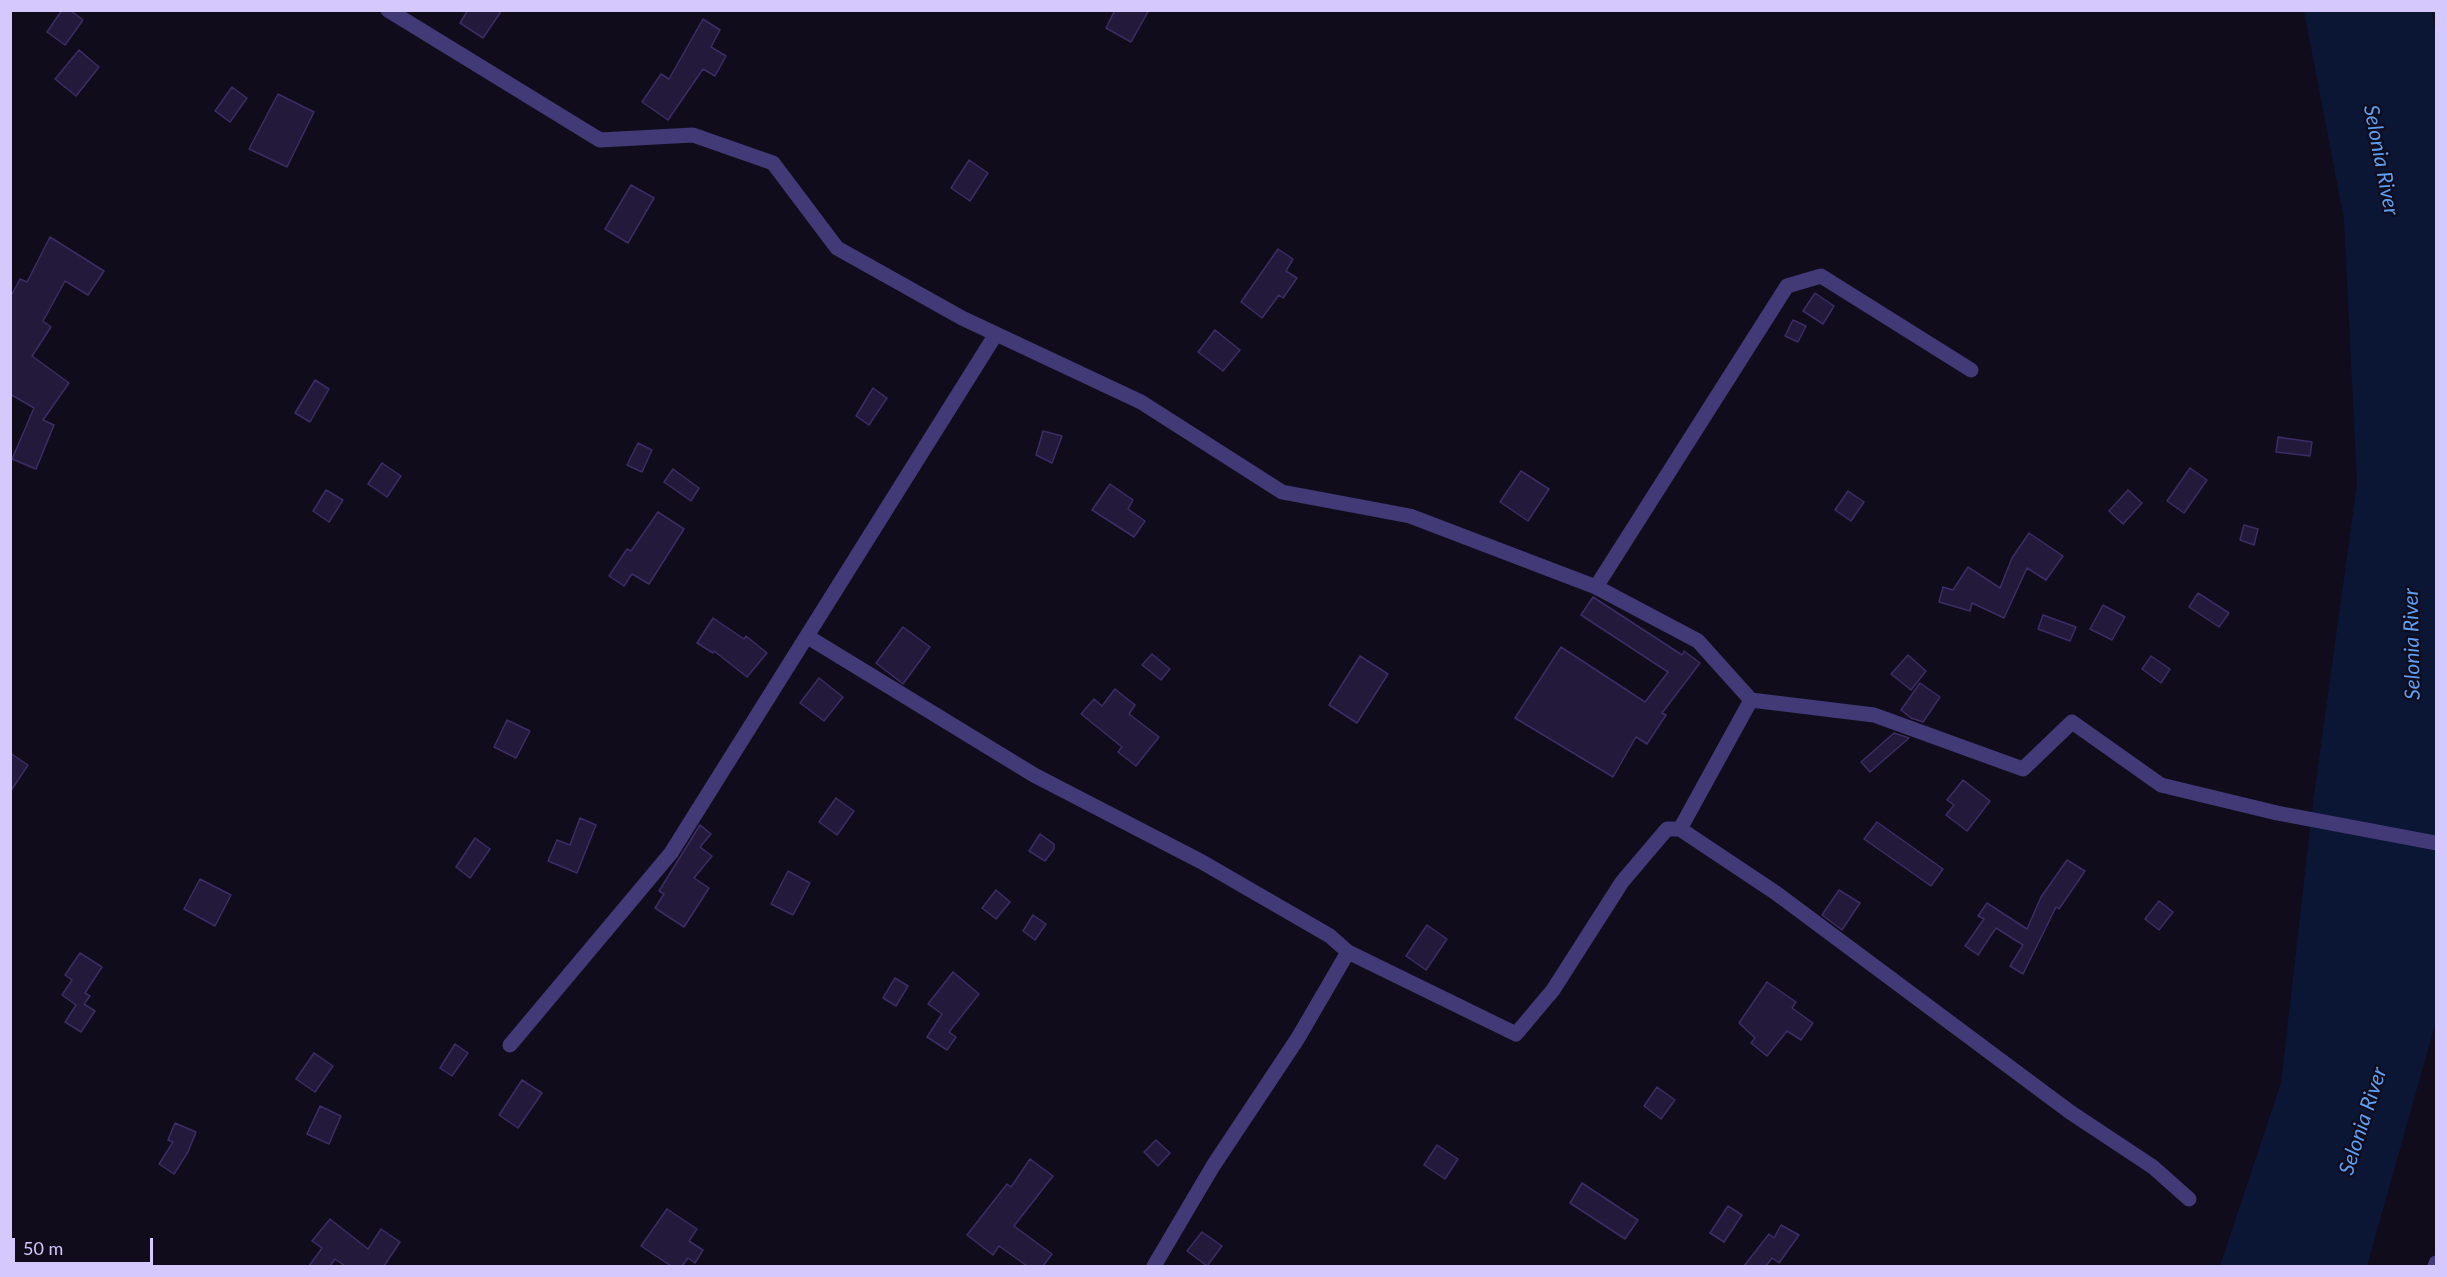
<!DOCTYPE html>
<style>
body{margin:0}
#map{position:relative;width:2447px;height:1277px;overflow:hidden;background:#100c1b;font-family:Lato,sans-serif}
canvas{display:block}
.frame{position:absolute;inset:0;border:12px solid #d4c8fc;pointer-events:none}
.scale{position:absolute;left:12px;top:1238px;width:141px;height:27px;box-sizing:border-box;border:3px solid #d4c8fc;border-top:0;padding-left:8px;font-size:18px;line-height:21px;white-space:nowrap;color:#d4c8fc;-webkit-text-stroke:4px #100c1b;paint-order:stroke}
</style>
<div id="map">
<canvas width="2447" height="1277"></canvas>
<div class="frame"></div>
<div class="scale">50 m</div>
</div>
<script>
const g = document.querySelector('canvas').getContext('2d');
g.lineJoin = 'round';
function fill(path, color) {
  g.fillStyle = color;
  g.fill(path, 'evenodd');
}
function toPath(rows) {
  const path = new Path2D();
  for (const r of rows) {
    path.moveTo(r[0], r[1]);
    for (let i = 2; i < r.length; i += 2) path.lineTo(r[i], r[i + 1]);
  }
  return path;
}
function strokePath(path, color, width, dash) {
  g.strokeStyle = color;
  g.lineWidth = width;
  g.lineCap = dash ? 'butt' : 'round';
  g.setLineDash(dash || []);
  g.stroke(path);
}
function drawText(font, color, halo, rows, align = 'center') {
  g.font = font + ' Lato,sans-serif';
  g.lineWidth = 4.5;
  g.setLineDash([]);
  g.textBaseline = 'middle';
  g.strokeStyle = halo;
  g.fillStyle = color;
  for (const [text, x, y, turn = 0] of rows) {
    g.save();
    g.translate(x, y);
    g.rotate((+turn || 0) * Math.PI / 180);
    g.textAlign = isNaN(turn) ? turn : align;
    if (halo) g.strokeText(text, 0, 0);
    g.fillText(text, 0, 0);
    g.restore();
  }
}
fill(toPath([
 [2304,11,2432,11,2436,37,2436,1021,2367,1266,2220,1266,2281,1083,2313,803,2357,484,2344,219]
]), '#0b1635');
const building = toPath([
 [62,10,70,10,83,20,65,45,47,32,62,10],
 [468,10,502,10,483,38,460,23,468,10],
 [1115,10,1149,10,1131,42,1106,28,1115,10],
 [703,19,720,30,711,47,726,56,715,76,703,69,668,120,642,102,661,74,669,79,703,19],
 [79,50,99,67,76,96,55,79,79,50],
 [232,87,247,98,230,122,215,111,232,87],
 [278,94,314,112,287,167,249,149,278,94],
 [969,160,988,173,970,201,951,188,969,160],
 [631,185,654,198,628,243,605,229,631,185],
 [50,237,104,271,88,295,65,281,43,321,51,327,32,356,69,383,43,420,54,425,36,469,12,459,34,408,10,394,10,298,20,279,27,282,50,237],
 [1278,249,1293,259,1286,271,1297,278,1283,298,1279,295,1262,318,1241,302,1278,249],
 [1815,293,1834,306,1823,324,1803,311,1815,293],
 [1793,320,1806,326,1798,342,1785,336,1793,320],
 [1215,330,1240,350,1223,371,1198,352,1215,330],
 [315,380,329,389,310,422,295,413,315,380],
 [873,388,887,398,869,425,856,416,873,388],
 [1043,431,1062,436,1052,463,1036,455,1043,431],
 [2278,437,2312,442,2310,456,2276,452,2278,437],
 [638,443,652,450,642,472,627,465,638,443],
 [382,463,401,476,387,497,368,484,382,463],
 [2190,468,2207,480,2184,513,2167,501,2190,468],
 [673,469,699,488,691,501,664,482,673,469],
 [1521,471,1549,489,1528,521,1500,502,1521,471],
 [1110,484,1133,500,1128,509,1145,521,1134,537,1092,510,1110,484],
 [326,490,343,500,329,522,313,511,326,490],
 [2128,490,2142,503,2123,524,2109,511,2128,490],
 [1848,491,1864,502,1851,521,1835,510,1848,491],
 [658,512,684,529,649,584,632,574,624,586,609,576,627,549,631,551,658,512],
 [2244,525,2258,529,2254,545,2240,540,2244,525],
 [2029,533,2063,556,2046,580,2027,568,2004,618,1972,603,1970,611,1939,602,1943,587,1953,590,1968,567,2000,588,2012,558,2029,533],
 [2198,593,2229,613,2219,627,2189,607,2198,593],
 [1593,597,1682,655,1684,651,1700,663,1662,713,1666,715,1647,744,1636,737,1613,777,1515,718,1561,647,1645,702,1668,672,1581,615,1593,597],
 [2103,605,2125,617,2112,640,2090,629,2103,605],
 [2043,615,2076,627,2070,641,2038,629,2043,615],
 [713,618,744,639,746,636,767,653,747,677,714,651,713,653,697,643,713,618],
 [903,627,930,647,903,684,876,663,903,627],
 [1152,654,1170,669,1161,680,1142,665,1152,654],
 [1908,655,1926,671,1911,690,1891,674,1908,655],
 [1360,656,1388,674,1357,723,1329,705,1360,656],
 [2151,656,2170,669,2161,683,2142,669,2151,656],
 [819,678,843,697,824,721,800,703,819,678],
 [1920,683,1940,697,1923,722,1911,718,1901,710,1920,683],
 [1115,689,1135,705,1129,714,1159,737,1136,766,1118,752,1122,747,1081,714,1094,699,1102,706,1115,689],
 [507,720,530,731,516,758,494,747,507,720],
 [1894,733,1909,738,1870,772,1861,762,1894,733],
 [10,753,28,765,10,792,10,753],
 [1963,780,1990,801,1967,831,1946,815,1954,805,1947,800,1963,780],
 [836,798,854,811,837,835,819,822,836,798],
 [580,818,596,825,577,873,548,861,557,840,570,845,580,818],
 [1877,822,1943,869,1931,886,1864,839,1877,822],
 [700,825,711,834,700,847,712,856,694,878,709,888,684,927,655,908,664,894,659,891,700,825],
 [1040,834,1054,844,1054,849,1045,861,1029,851,1040,834],
 [475,838,490,849,470,878,456,867,475,838],
 [2067,860,2085,871,2059,909,2056,907,2023,974,2010,966,2023,945,1996,928,1978,955,1965,946,1984,919,1978,916,1987,903,2027,929,2041,897,2067,860],
 [788,871,810,883,793,915,771,904,788,871],
 [200,879,231,895,215,926,184,909,200,879],
 [996,890,1010,902,996,919,982,908,996,890],
 [1839,890,1860,903,1842,930,1822,915,1839,890],
 [2159,901,2173,912,2159,930,2145,919,2159,901],
 [1033,915,1046,924,1035,940,1023,931,1033,915],
 [1427,925,1447,939,1426,970,1406,956,1427,925],
 [80,953,102,967,85,993,90,996,84,1004,95,1011,81,1032,65,1022,76,1005,62,995,72,980,65,975,80,953],
 [953,972,979,994,949,1032,956,1037,947,1050,927,1037,942,1014,928,1004,953,972],
 [895,978,908,986,896,1006,883,998,895,978],
 [1767,982,1796,1002,1792,1008,1813,1023,1801,1040,1787,1031,1767,1056,1751,1043,1755,1038,1739,1023,1767,982],
 [455,1044,468,1053,452,1076,440,1068,455,1044],
 [314,1053,333,1066,315,1092,296,1079,314,1053],
 [522,1080,542,1093,518,1128,499,1115,522,1080],
 [1657,1087,1675,1100,1661,1119,1644,1106,1657,1087],
 [320,1106,341,1116,329,1144,307,1134,320,1106],
 [175,1123,196,1132,188,1152,174,1174,159,1164,173,1142,168,1140,175,1123],
 [1156,1140,1170,1153,1158,1166,1144,1152,1156,1140],
 [1437,1145,1458,1159,1445,1179,1424,1165,1437,1145],
 [1030,1159,1053,1176,1014,1226,1052,1254,1043,1266,1027,1266,999,1246,993,1255,967,1235,1007,1184,1011,1187,1030,1159],
 [1582,1183,1638,1220,1625,1239,1570,1203,1582,1183],
 [1728,1206,1742,1215,1724,1242,1710,1233,1728,1206],
 [667,1209,697,1229,689,1241,703,1250,695,1263,688,1258,682,1266,671,1266,641,1246,667,1209],
 [330,1219,368,1249,381,1229,400,1242,384,1266,345,1266,335,1259,330,1266,309,1266,322,1248,312,1241,330,1219],
 [1781,1225,1799,1235,1779,1263,1772,1258,1766,1266,1744,1266,1769,1234,1774,1238,1781,1225],
 [1202,1232,1222,1246,1207,1266,1187,1251,1202,1232]
]);
fill(building, '#23193b');
strokePath(building, '#3d2c65', 1.5);
strokePath(toPath([
 [388,10,600,140,693,135,773,163,837,248,962,318,1141,402,1282,492,1410,516,1596,587,1698,641,1751,700,1874,715,2023,769,2072,722,2161,785,2277,813,2436,843],
 [1596,587,1787,286,1821,276,1971,370],
 [808,637,1034,775,1202,862,1330,936,1348,952,1516,1034,1553,990,1622,882,1667,829,1680,829,1776,893,2070,1112,2153,1167,2189,1199],
 [1680,829,1751,700],
 [510,1045,671,853,996,334],
 [1154,1266,1213,1166,1298,1038,1348,952],
 [2435,1266,2436,1263]
]), '#423977', 15);
drawText('italic 21px', '#5c9ff6', '#100c1b', [
 ["Selonia River",2381,160,79],
 ["Selonia River",2412,644,-91],
 ["Selonia River",2363,1121,-72]
]);
</script>
